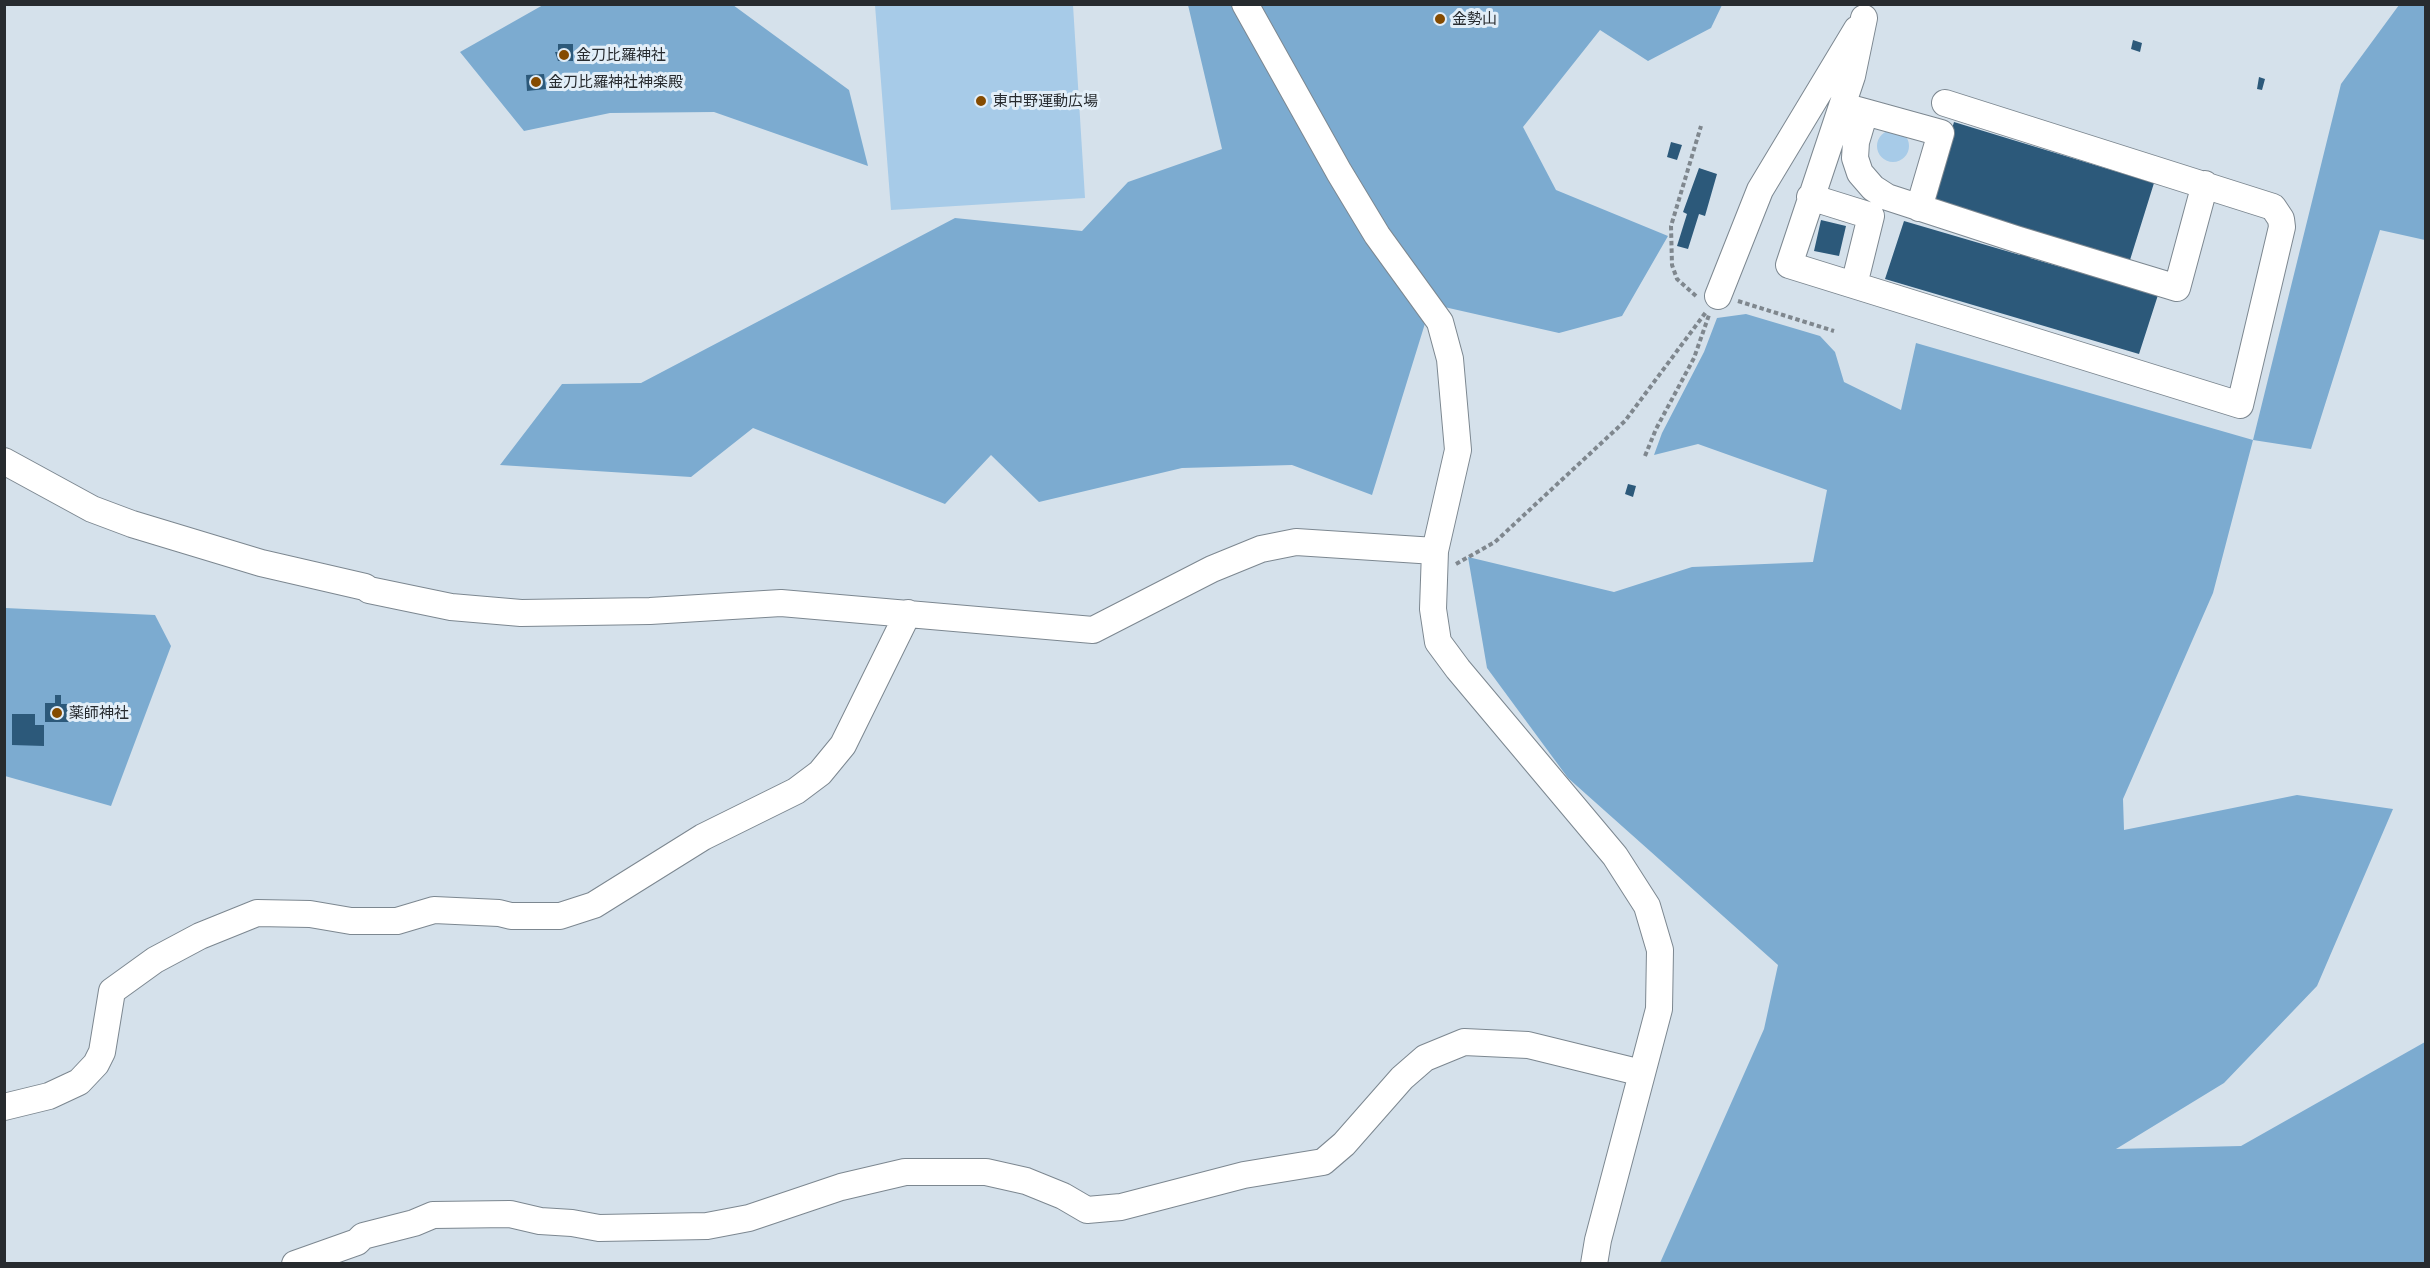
<!DOCTYPE html>
<meta charset="utf-8">
<style>
body{margin:0}
#map{position:relative;width:2430px;height:1268px;overflow:hidden;background:#d5e1eb;font-family:Lato,sans-serif}
canvas{display:block}
.frame{position:absolute;inset:0;border:6px solid #272b2f;pointer-events:none}
</style>
<div id="map">
<canvas width="2430" height="1268"></canvas>
<div class="frame"></div>
</div>
<script>
const g = document.querySelector('canvas').getContext('2d');
g.lineJoin = 'round';
function fill(path, color) {
  g.fillStyle = color;
  g.fill(path, 'evenodd');
}
function toPath(rows) {
  const path = new Path2D();
  for (const r of rows) {
    if (r.length === 3) {
      path.moveTo(r[0] + r[2], r[1]);
      path.arc(r[0], r[1], r[2], 0, 2 * Math.PI);
      continue;
    }
    path.moveTo(r[0], r[1]);
    for (let i = 2; i < r.length; i += 2) path.lineTo(r[i], r[i + 1]);
  }
  return path;
}
function strokePath(path, color, width, dash) {
  g.strokeStyle = color;
  g.lineWidth = width;
  g.lineCap = dash ? 'butt' : 'round';
  g.setLineDash(dash || []);
  g.stroke(path);
}
function drawText(font, color, halo, rows, align = 'center') {
  g.font = font + ' Lato,"Noto Sans JP",sans-serif';
  g.lineWidth = 6;
  g.setLineDash([]);
  g.textBaseline = 'middle';
  g.strokeStyle = halo;
  g.fillStyle = color;
  for (const [text, x, y, turn = 0] of rows) {
    g.save();
    g.translate(x, y);
    g.rotate((+turn || 0) * Math.PI / 180);
    g.textAlign = isNaN(turn) ? turn : align;
    if (halo) g.strokeText(text, 0, 0);
    g.fillText(text, 0, 0);
    g.restore();
  }
}
fill(toPath([
 [875,5,1073,5,1085,198,891,210],
 [1893,146,16]
]), '#a7cbe8');
fill(toPath([
 [543,5,733,5,849,90,868,166,714,112,610,113,524,131,460,52],
 [1188,5,1722,5,1711,28,1648,61,1600,30,1523,127,1556,190,1668,236,1622,316,1559,333,1431,304,1372,495,1292,465,1182,468,1039,502,991,455,945,504,753,428,691,477,500,465,562,384,641,383,955,218,1082,231,1128,182,1222,149],
 [2399,5,2425,5,2425,240,2380,230,2311,449,2253,440,2213,593,2123,799,2124,830,2297,795,2393,809,2317,986,2224,1083,2116,1149,2241,1146,2425,1042,2425,1263,1660,1263,1764,1029,1778,965,1568,778,1487,668,1468,557,1614,592,1692,567,1813,562,1827,490,1698,444,1654,455,1662,433,1704,352,1717,318,1746,314,1820,336,1835,352,1844,382,1901,410,1916,343,2253,440,2341,84],
 [5,608,155,615,171,646,111,806,5,776]
]), '#7cabd0');
fill(toPath([
 [2133,40,2142,43,2140,52,2131,49],
 [558,44,573,44,573,61,558,61,555,52,558,52],
 [544,74,546,89,527,91,526,75],
 [2259,77,2265,79,2262,90,2257,89],
 [1954,122,2154,183,2130,260,2037,232,2030,258,2158,295,2139,354,1885,279,1904,221,2020,255,2028,229,1931,199],
 [1671,142,1682,145,1677,160,1667,157],
 [1699,168,1717,174,1705,216,1699,214,1688,249,1677,246,1687,214,1683,212],
 [1821,220,1846,226,1839,256,1814,251],
 [1628,484,1636,486,1633,497,1625,494],
 [55,695,61,695,61,704,68,704,69,722,45,722,45,703,55,703],
 [12,714,35,714,35,725,44,725,44,746,12,745]
]), '#2c597a');
const minor = toPath([
 [1245,4,1339,172,1377,235,1440,322,1450,359,1458,450,1435,551,1433,609,1438,642,1458,669,1615,856,1647,906,1660,950,1659,1009,1598,1240,1594,1264],
 [1864,18,1852,76,1789,265,2240,405,2282,227,2281,219,2273,207,1945,103],
 [1843,106,1865,112,1856,142,1855,158,1860,173,1873,188,1887,197,2016,239,2177,288,2205,184],
 [1865,112,1941,133,1919,208],
 [1810,197,1871,216,1854,285],
 [1718,296,1760,190,1857,29],
 [4,461,92,509,132,524,261,563,365,587,369,590,451,607,521,613,650,611,781,603,1093,630,1212,569,1261,549,1296,542,1435,551],
 [4,1107,49,1096,79,1082,96,1064,102,1052,112,991,155,960,200,936,257,913,310,914,351,921,397,921,434,910,499,913,511,916,560,916,594,905,703,837,796,791,820,773,843,745,908,613],
 [295,1264,357,1242,363,1236,414,1223,433,1215,510,1214,540,1221,572,1223,599,1228,707,1226,749,1218,841,1187,905,1172,986,1172,1026,1181,1063,1196,1087,1210,1121,1207,1244,1175,1323,1162,1344,1144,1402,1078,1425,1058,1464,1042,1528,1045,1642,1073]
]);
strokePath(minor, '#7c8790', 28);
strokePath(toPath([
 [1696,296,1677,279,1672,265,1671,226,1701,126],
 [1738,301,1834,331],
 [1645,456,1656,429,1694,358,1709,315],
 [1456,564,1495,542,1625,421,1706,312]
]), '#7f878e', 4, [4.5, 3]);
strokePath(minor, '#fff', 26);
for (const [x, y, r, color] of [
 [1440,19,6,"#854b00"],
 [564,55,6,"#854b00"],
 [536,82,6,"#854b00"],
 [981,101,6,"#854b00"],
 [57,713,6,"#854b00"]
]) {
  const dot = new Path2D();
  dot.arc(x, y, r, 0, 2 * Math.PI);
  g.fillStyle = color;
  g.fill(dot);
  strokePath(dot, '#e2eef8', 2);
}
drawText('15px', '#272b2f', '#e2eef8', [
 ["金勢山",1452,19],
 ["金刀比羅神社",576,55],
 ["金刀比羅神社神楽殿",548,82],
 ["東中野運動広場",993,101],
 ["薬師神社",69,713]
], 'left');
</script>
